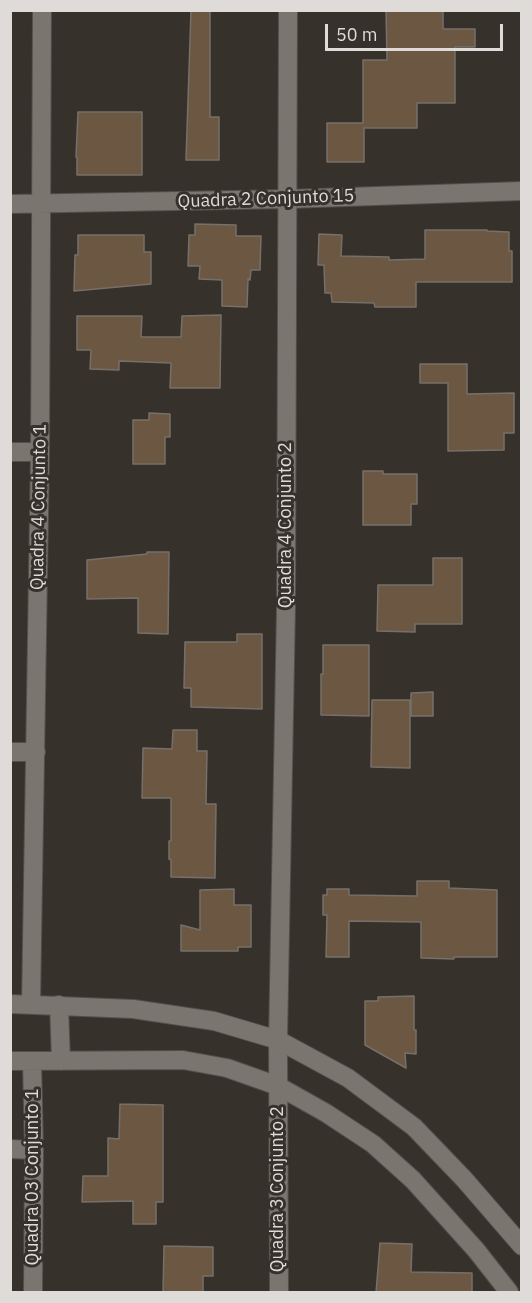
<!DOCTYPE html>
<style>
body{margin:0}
#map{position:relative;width:532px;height:1303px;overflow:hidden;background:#37312c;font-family:"IBM Plex Sans",sans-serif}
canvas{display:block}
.frame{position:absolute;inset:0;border:12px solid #dfdbd8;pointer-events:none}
.scale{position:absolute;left:325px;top:24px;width:178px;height:27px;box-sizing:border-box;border:3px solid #dfdbd8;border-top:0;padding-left:8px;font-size:18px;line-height:21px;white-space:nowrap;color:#dfdbd8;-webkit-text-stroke:4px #37312c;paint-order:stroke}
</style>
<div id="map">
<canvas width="532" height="1303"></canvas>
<div class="frame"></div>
<div class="scale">50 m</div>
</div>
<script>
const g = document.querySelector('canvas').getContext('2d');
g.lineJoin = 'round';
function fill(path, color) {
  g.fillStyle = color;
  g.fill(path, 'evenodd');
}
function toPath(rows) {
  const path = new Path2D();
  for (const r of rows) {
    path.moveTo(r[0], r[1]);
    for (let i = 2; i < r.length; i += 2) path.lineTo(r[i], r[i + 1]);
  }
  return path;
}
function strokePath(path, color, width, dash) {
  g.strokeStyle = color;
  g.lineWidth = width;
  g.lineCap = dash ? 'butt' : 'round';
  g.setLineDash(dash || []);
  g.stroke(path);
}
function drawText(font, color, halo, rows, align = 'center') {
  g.font = font + ' "IBM Plex Sans",sans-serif';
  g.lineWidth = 6;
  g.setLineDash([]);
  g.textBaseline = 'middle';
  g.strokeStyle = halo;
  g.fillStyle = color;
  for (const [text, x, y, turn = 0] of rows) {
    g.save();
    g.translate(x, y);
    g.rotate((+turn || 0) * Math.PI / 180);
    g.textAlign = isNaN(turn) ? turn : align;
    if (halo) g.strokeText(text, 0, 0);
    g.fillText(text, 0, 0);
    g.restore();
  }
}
const building = toPath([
 [191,10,210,10,210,117,219,117,219,160,186,160,191,10],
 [386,10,443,10,443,29,475,29,475,47,455,47,455,103,417,103,417,128,364,128,364,162,327,162,327,123,363,123,363,60,387,60,386,10],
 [78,112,142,112,142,175,77,175,77,157,76,157,78,112],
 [195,224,236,225,236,236,261,236,260,270,251,270,250,280,248,279,247,307,222,306,222,280,199,279,200,266,188,266,189,235,195,235,195,224],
 [425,230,487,230,487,231,509,232,509,251,512,251,512,282,416,282,416,307,375,307,374,303,332,302,331,293,325,293,324,265,318,265,319,234,342,235,341,256,389,257,389,260,425,259,425,230],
 [78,235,144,235,144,252,151,252,151,284,74,291,75,255,78,255,78,235],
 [221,315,220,388,170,388,171,363,119,361,119,370,90,369,91,350,77,350,77,316,142,316,141,337,181,337,182,316,221,315],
 [420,364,467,364,467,394,514,393,514,433,504,433,504,450,448,451,448,383,420,383,420,364],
 [149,413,170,414,170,437,165,437,165,464,133,464,133,420,149,420,149,413],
 [363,471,383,471,383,474,417,474,417,504,411,504,411,525,363,525,363,471],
 [147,552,169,552,168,634,138,633,138,598,87,599,87,560,147,554,147,552],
 [433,558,462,558,462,624,415,624,415,632,377,631,378,585,433,585,433,558],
 [237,634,262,634,262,709,191,707,191,688,184,688,185,642,237,642,237,634],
 [323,645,369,645,369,716,321,715,321,674,323,674,323,645],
 [433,692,433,716,411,716,411,693,433,692],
 [372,700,410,700,410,768,371,767,372,700],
 [173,730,197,730,197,751,207,751,206,804,216,804,215,878,171,877,171,860,169,859,169,841,171,841,171,798,142,798,143,748,172,749,173,730],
 [417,881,449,881,449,888,497,890,497,957,454,957,454,959,421,958,421,922,349,921,349,957,326,957,327,915,323,915,323,895,327,895,327,889,349,889,349,895,417,896,417,881],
 [234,889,234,905,251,905,251,947,238,947,238,951,181,951,181,925,200,930,200,890,234,889],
 [414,996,414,1030,416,1030,416,1054,405,1053,406,1068,365,1045,365,1001,378,1001,378,997,414,996],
 [120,1104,163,1105,163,1202,156,1202,156,1224,133,1224,133,1201,82,1202,83,1176,108,1176,108,1138,119,1139,120,1104],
 [380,1243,412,1244,411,1272,472,1273,472,1293,376,1293,380,1243],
 [164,1246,213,1247,213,1276,203,1276,203,1293,163,1293,164,1246]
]);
fill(building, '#6c5842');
strokePath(building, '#76706a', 1.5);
const minor = toPath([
 [10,204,288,199,522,191],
 [10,452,40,452],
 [10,752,36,752],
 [10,1004,133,1009,214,1021,278,1040,348,1078,414,1127,464,1179,522,1246],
 [31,1004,40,452,42,10],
 [59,1005,61,1061],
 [10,1061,183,1060,227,1068,278,1086,326,1113,373,1144,413,1180,476,1250,509,1292],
 [32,1061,34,1150,33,1292],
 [10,1149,34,1150],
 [279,1292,278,1040,286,607,288,10]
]);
strokePath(minor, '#544f4b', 20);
strokePath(minor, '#7b756f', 18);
drawText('18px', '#dfdbd8', '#37312c', [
 ["Quadra 2 Conjunto 15",266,199,-2],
 ["Quadra 4 Conjunto 1",39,507,-89],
 ["Quadra 4 Conjunto 2",286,525,-90],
 ["Quadra 03 Conjunto 1",33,1177,-90],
 ["Quadra 3 Conjunto 2",278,1189,-90]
]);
</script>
